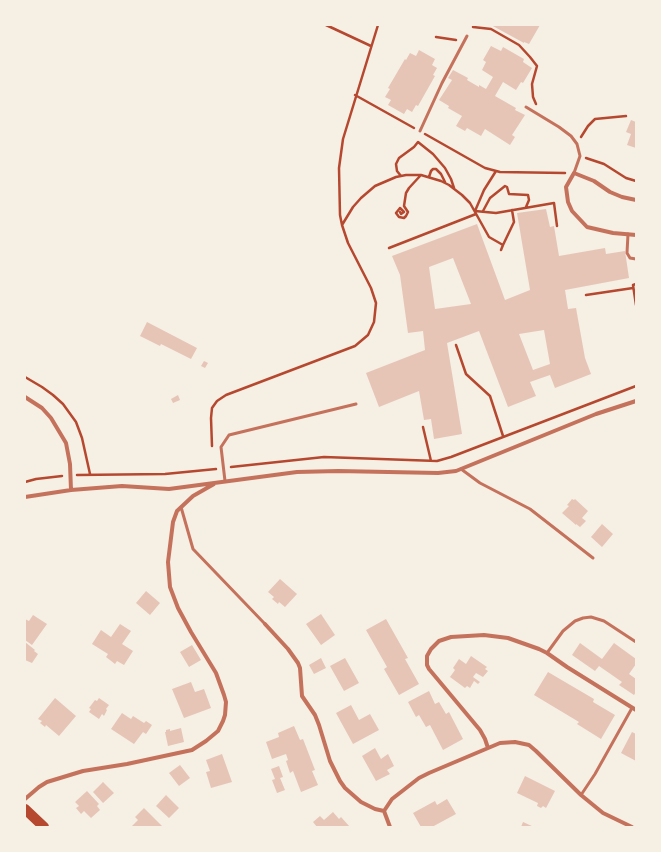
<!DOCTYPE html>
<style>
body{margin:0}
#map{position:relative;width:661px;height:852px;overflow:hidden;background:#f6efe4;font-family:"Noto Sans",sans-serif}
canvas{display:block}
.frame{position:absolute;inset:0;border:26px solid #f6efe4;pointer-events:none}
</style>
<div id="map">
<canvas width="661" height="852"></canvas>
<div class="frame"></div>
</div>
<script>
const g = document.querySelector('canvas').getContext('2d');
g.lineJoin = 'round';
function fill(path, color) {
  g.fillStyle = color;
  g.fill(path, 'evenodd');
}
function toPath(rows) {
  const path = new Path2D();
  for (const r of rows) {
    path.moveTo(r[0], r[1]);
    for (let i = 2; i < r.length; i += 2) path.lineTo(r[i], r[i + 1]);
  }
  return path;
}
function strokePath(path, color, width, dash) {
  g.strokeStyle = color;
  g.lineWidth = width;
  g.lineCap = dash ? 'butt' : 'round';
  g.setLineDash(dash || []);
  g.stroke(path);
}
fill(toPath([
 [491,25,540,25,529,44,524,42,524,43],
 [491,46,501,51,503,47,524,59,523,62,532,68,523,83,521,82,516,90,503,82,495,96,516,108,515,110,525,115,512,135,515,137,510,145,485,129,481,136,467,128,465,131,456,126,462,116,448,108,449,106,439,100,452,80,448,78,453,70,468,78,467,80,479,87,479,85,486,89,493,77,482,70,486,62,483,60],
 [419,50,435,59,432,65,437,68,433,75,435,76,418,106,416,105,412,112,407,109,404,114,388,105,391,100,385,97,390,89,388,88,405,59,406,60,410,53,416,56],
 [631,120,636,122,636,148,627,145,631,134,626,132],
 [546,209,550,227,554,226,559,256,605,248,606,254,625,251,629,278,565,290,568,309,576,308,585,358,591,374,555,388,550,375,530,382,536,396,508,407,479,331,447,343,462,434,434,439,431,419,424,420,419,391,379,407,366,373,425,350,423,331,408,333,400,275,392,256,477,224,505,300,530,290,517,213],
 [453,258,471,304,435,309,429,267],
 [544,330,550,364,533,370,519,334],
 [147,322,197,348,191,359,161,344,160,346,140,336],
 [204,361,208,363,205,368,201,366],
 [178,395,180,400,173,403,171,399],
 [572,499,574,500,575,499,588,511,582,518,586,521,580,527,576,524,576,525,562,513,569,506,567,505],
 [602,524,613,534,602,547,591,537],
 [280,579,297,594,285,607,279,602,278,604,272,599,274,597,268,592],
 [146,591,160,603,150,615,136,603],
 [321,614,335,635,321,645,306,624],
 [33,615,47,624,32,645,25,640,25,619,29,621],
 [386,619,408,658,405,659,419,684,399,695,384,669,387,667,366,630],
 [120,624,131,631,122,644,133,651,124,665,117,661,115,664,106,657,108,654,92,644,101,630,111,637],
 [25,642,35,650,34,651,38,654,32,663,25,660],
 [580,643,602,659,614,643,636,659,636,664,629,674,636,679,636,692,634,695,619,685,622,682,599,666,595,671,572,655],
 [192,645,201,660,189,667,180,652],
 [471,656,487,667,485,669,488,671,483,677,476,673,473,677,480,682,478,684,474,681,470,688,467,686,465,688,450,677,455,670,453,668,459,659,466,664],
 [321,658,326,668,314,674,309,665],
 [345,658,359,683,344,691,330,666],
 [548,672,594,699,593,702,615,715,601,739,577,724,579,722,534,695],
 [191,682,195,692,204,689,211,708,184,718,172,689],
 [429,691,435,704,439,702,446,714,449,712,463,739,443,750,430,725,426,727,419,715,416,717,408,702],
 [55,698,76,716,59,736,46,725,45,727,40,723,42,721,38,719],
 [99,698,109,705,106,709,107,710,104,716,102,714,99,719,89,712,91,709,89,708,95,700,97,701],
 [351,705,359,720,370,714,379,730,353,744,336,713],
 [122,713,131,719,133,716,144,723,146,721,152,725,146,734,143,732,134,744,111,729],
 [294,726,300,740,303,739,315,770,312,771,318,785,301,792,293,771,290,773,286,761,288,760,286,754,272,759,266,742,279,737,278,733],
 [181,728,184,742,168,746,165,732,166,732,166,730,170,729,170,731],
 [632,732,636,734,636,761,621,753],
 [375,748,381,759,388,754,394,766,387,770,390,774,376,781,362,756],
 [222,754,232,782,211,788,207,775,206,772,210,771,206,760],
 [180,765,190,778,179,786,169,773],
 [279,766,283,777,280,778,285,790,277,793,272,780,275,779,271,769],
 [525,776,555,791,546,808,543,806,541,808,537,806,538,803,517,793],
 [103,782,114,793,103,803,93,792],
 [87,791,99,804,97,806,100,810,91,818,84,811,81,814,76,808,79,806,75,802],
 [166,795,179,808,169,818,156,806],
 [447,799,456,814,432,827,421,827,413,813,435,801,437,805],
 [144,808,162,826,161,827,131,827,138,820,135,817],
 [333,812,339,819,341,817,350,827,317,827,313,822,320,816,324,820],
 [523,822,534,827,521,827]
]), '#e6c5b7');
strokePath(toPath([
 [326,25,371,46],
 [473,27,491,29,519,45,530,57,537,66,532,84,533,97,536,104],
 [436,37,456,40],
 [355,95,414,128],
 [425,134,485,168,500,172,565,173],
 [581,137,588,126,595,119,626,116],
 [418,142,433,154,445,168,451,179,454,188],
 [586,158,604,164,626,178,636,181],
 [496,171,484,190,475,211,496,213,554,203,557,226],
 [401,176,397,171,396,164,399,158,414,147,418,142],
 [429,177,431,171,433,169,436,169,441,174,445,182],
 [483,211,490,198,505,186,507,187,509,194,528,195,529,200,526,207],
 [400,212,401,214,404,212,400,208,396,213,399,217,404,218,406,216,408,212,404,206,406,193,409,188,420,176],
 [342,225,353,207,361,198,375,186,396,177,406,175,421,175,441,181,449,185,462,195,470,203,489,237,503,245,501,250],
 [503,245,514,222,512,210],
 [389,248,476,214],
 [636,284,633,285,636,305],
 [586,295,633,288],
 [456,345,466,374,490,396,503,436],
 [25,377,42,387,53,395,63,404,76,422,82,438,90,474],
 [423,427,431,461],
 [212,446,211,418,212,408,217,401,226,395,355,346,368,335,374,322,376,303,371,288,348,243,342,225,340,215,339,168,343,139,378,25],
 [231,467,324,457,437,461,451,457,636,386],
 [77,475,165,474,216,469],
 [25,482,36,479,62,476]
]), '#b5482f', 2.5);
strokePath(toPath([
 [526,107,559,127,571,136,577,144,580,156,574,173],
 [420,131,442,83,467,36],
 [628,234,627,253,630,258,636,259],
 [461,469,480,483,530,509,593,558],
 [225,481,221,447,229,435,356,404],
 [181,507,193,549,265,624],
 [547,653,563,631,575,621,583,618,591,617,604,621,636,642],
 [581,795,595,774,632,708]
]), '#c5725c', 3);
strokePath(toPath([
 [636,200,622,197,610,192,594,181,574,173,566,187,568,202,572,211,587,227,613,233,636,235],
 [25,397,42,408,51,418,66,443,70,464,71,490],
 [25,497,71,490,122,486,169,489,297,472,338,471,438,473,456,471,596,414,636,401],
 [265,624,288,649,298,663,300,668,302,696,315,715,319,725,330,761,340,781,345,788,361,802,375,809,384,811],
 [488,748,485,739,480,730,429,669,427,665,427,656,431,649,439,641,451,637,484,635,508,638,539,649,547,653,567,667,636,710],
 [25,799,39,787,47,782,83,771,127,764,192,750,206,741,218,731,223,721,225,715,226,702,224,695,216,673,191,632,178,608,170,587,168,562,173,522,177,511,193,496,214,484],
 [384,811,392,799,419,778,429,773,500,743,515,742,529,745,536,751,581,795,603,813,632,827],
 [384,811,390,827]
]), '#c5725c', 4);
strokePath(toPath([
 [25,809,44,827]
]), '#b5482f', 10);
</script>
